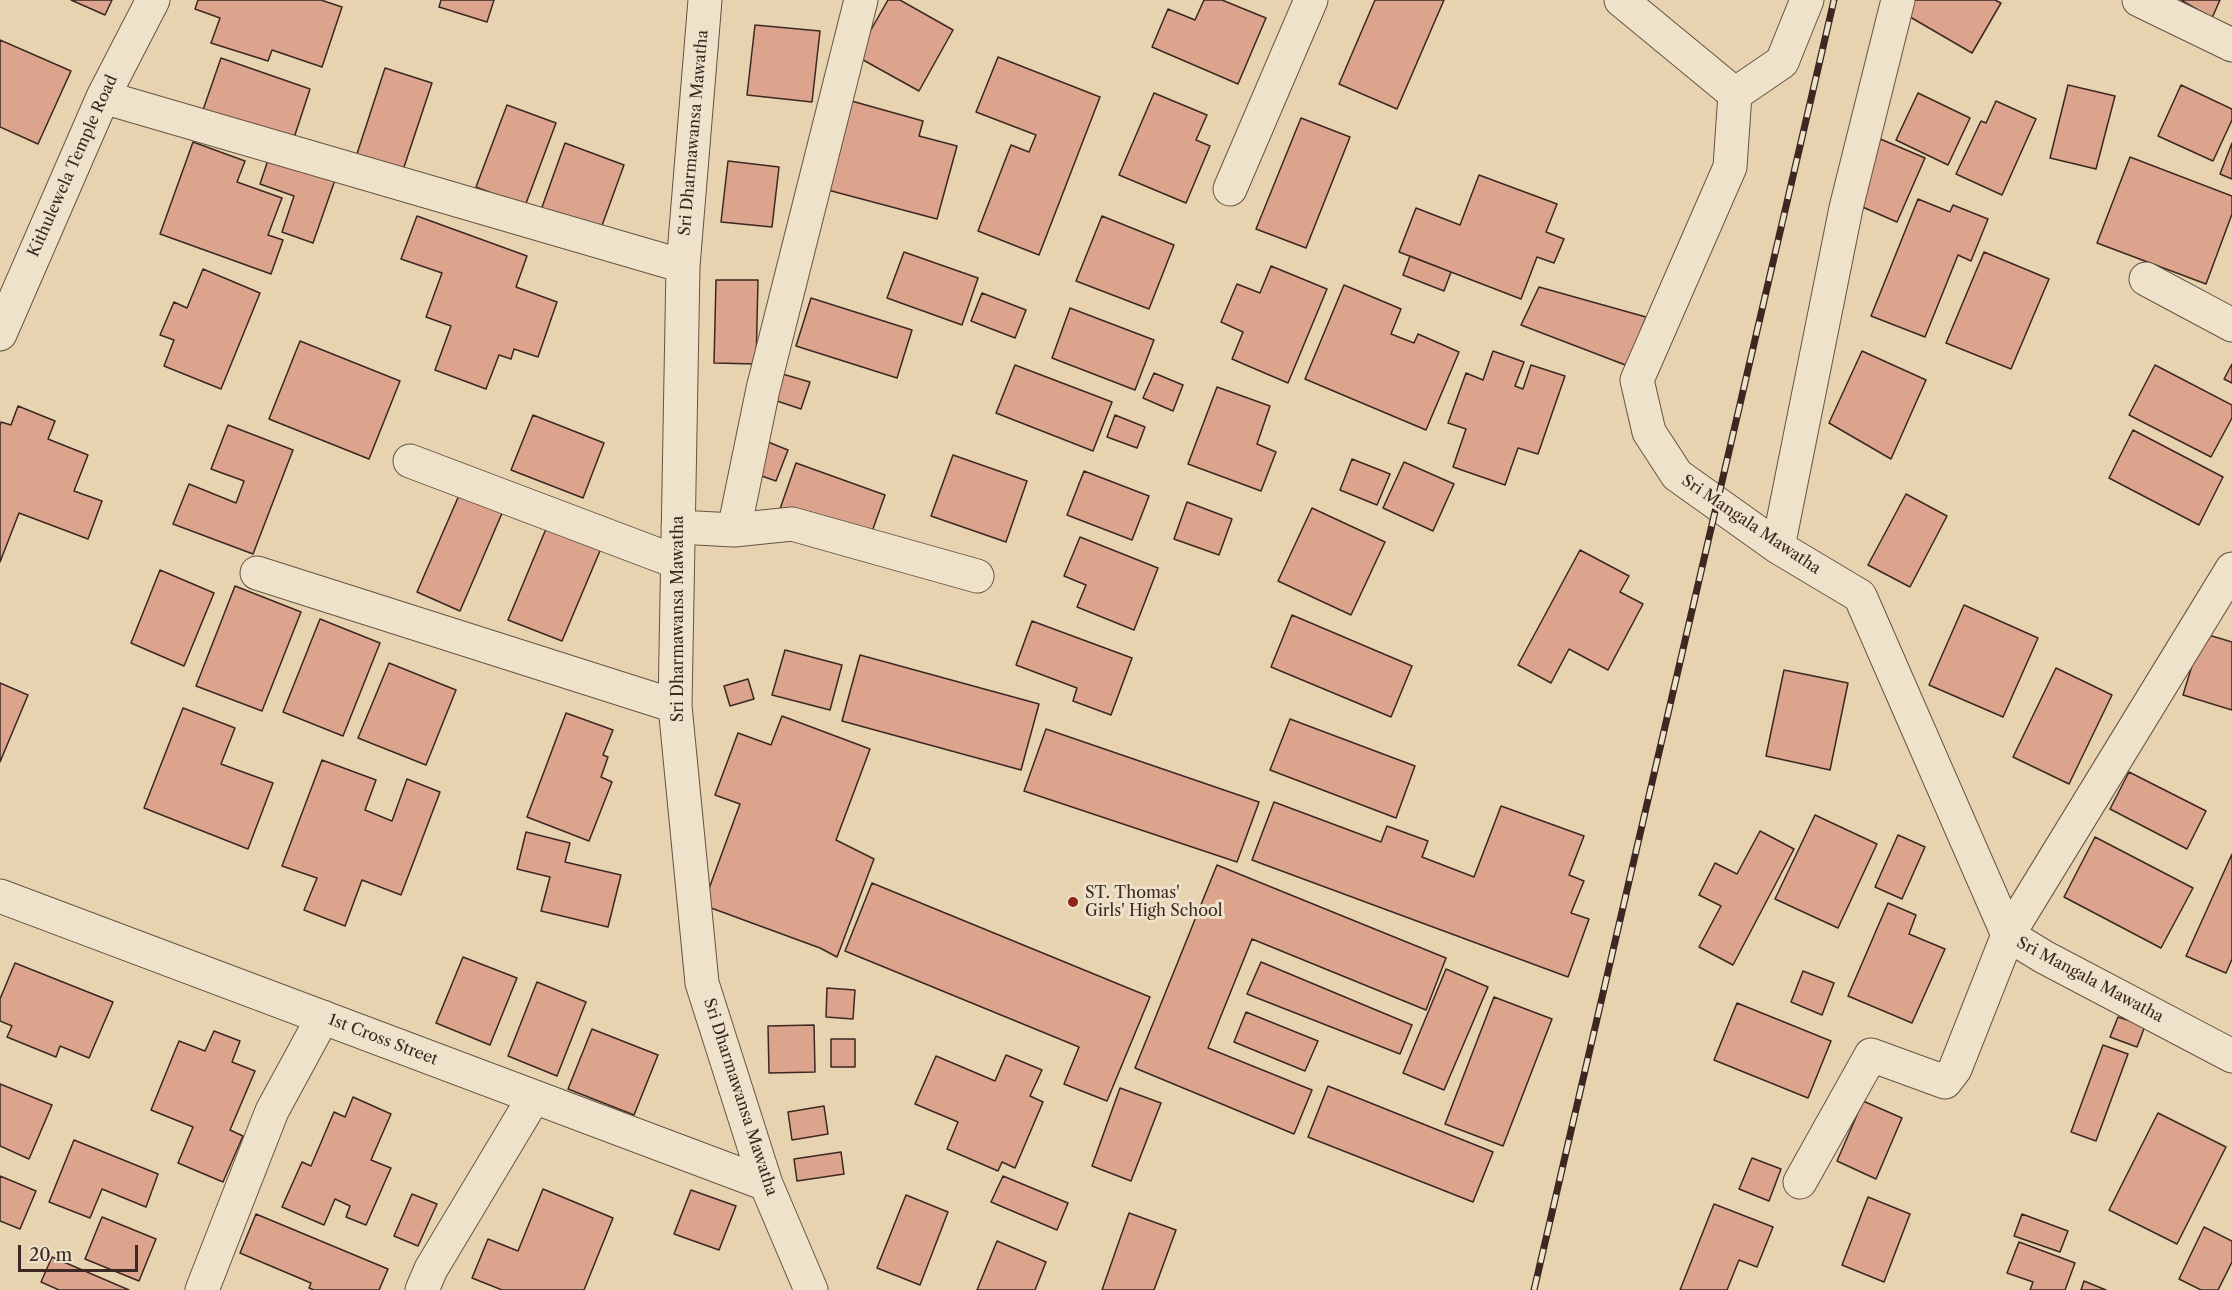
<!DOCTYPE html>
<style>
body{margin:0}
#map{position:relative;width:2232px;height:1290px;overflow:hidden;background:#e7d3af;font-family:"Libre Caslon Text",serif}
canvas{display:block}
.scale{position:absolute;left:18px;top:1245px;width:120px;height:27px;box-sizing:border-box;border:3px solid #3b2822;border-top:0;padding-left:8px;font-size:18px;line-height:21px;white-space:nowrap;color:#3b2822;-webkit-text-stroke:4px #efe2cb;paint-order:stroke}
</style>
<div id="map">
<canvas width="2232" height="1290"></canvas>
<div class="scale">20 m</div>
</div>
<script>
const g = document.querySelector('canvas').getContext('2d');
g.lineJoin = 'round';
function fill(path, color) {
  g.fillStyle = color;
  g.fill(path, 'evenodd');
}
function toPath(rows) {
  const path = new Path2D();
  for (const r of rows) {
    path.moveTo(r[0], r[1]);
    for (let i = 2; i < r.length; i += 2) path.lineTo(r[i], r[i + 1]);
  }
  return path;
}
function strokePath(path, color, width, dash) {
  g.strokeStyle = color;
  g.lineWidth = width;
  g.lineCap = dash ? 'butt' : 'round';
  g.setLineDash(dash || []);
  g.stroke(path);
}
function drawText(font, color, halo, rows, align = 'center') {
  g.font = font + ' "Libre Caslon Text",serif';
  g.lineWidth = 6;
  g.setLineDash([]);
  g.textBaseline = 'middle';
  g.strokeStyle = halo;
  g.fillStyle = color;
  for (const [text, x, y, turn = 0] of rows) {
    g.save();
    g.translate(x, y);
    g.rotate((+turn || 0) * Math.PI / 180);
    g.textAlign = isNaN(turn) ? turn : align;
    if (halo) g.strokeText(text, 0, 0);
    g.fillText(text, 0, 0);
    g.restore();
  }
}
const building = toPath([
 [71,0,112,0,105,15,71,0],
 [198,0,321,0,342,7,322,67,272,50,268,61,211,43,220,18,195,9,198,0],
 [441,0,494,0,487,22,439,7,441,0],
 [888,0,900,0,953,30,919,91,856,56,888,0],
 [1204,0,1222,0,1266,18,1238,84,1152,47,1168,9,1195,20,1204,0],
 [1375,0,1444,0,1397,109,1339,84,1375,0],
 [1913,0,1995,0,2001,3,1972,53,1905,14,1913,0],
 [2181,0,2220,0,2212,18,2181,0],
 [755,25,820,31,812,102,747,95,755,25],
 [0,40,71,71,38,144,0,127,0,40],
 [998,57,1100,97,1039,255,978,231,1011,145,1029,152,1036,135,976,112,998,57],
 [221,58,310,89,293,141,203,110,221,58],
 [385,68,432,83,401,176,355,160,385,68],
 [2068,85,2115,96,2096,169,2050,158,2068,85],
 [2181,85,2232,109,2232,120,2213,161,2158,136,2181,85],
 [1154,93,1207,115,1196,140,1210,146,1186,203,1119,175,1154,93],
 [1918,93,1970,118,1948,165,1896,140,1918,93],
 [848,100,923,121,919,136,957,146,937,219,824,189,848,100],
 [1996,101,2036,119,2002,195,1956,174,1981,121,1986,123,1996,101],
 [507,105,556,123,525,206,476,187,507,105],
 [1301,118,1350,137,1306,248,1256,229,1301,118],
 [1878,138,1925,158,1897,222,1851,202,1878,138],
 [193,142,245,161,237,182,282,198,268,235,283,240,271,274,160,234,193,142],
 [565,143,624,165,600,231,541,210,565,143],
 [2232,143,2232,179,2220,174,2232,143],
 [269,157,335,180,313,243,282,232,294,196,260,184,269,157],
 [2130,157,2232,196,2232,214,2206,284,2097,243,2130,157],
 [728,161,779,167,772,227,721,222,728,161],
 [1479,175,1557,204,1546,232,1564,239,1554,263,1537,257,1521,299,1399,252,1416,208,1460,225,1479,175],
 [1918,199,1950,212,1953,205,1988,219,1971,261,1958,255,1925,337,1871,316,1918,199],
 [417,216,527,256,516,287,557,302,538,357,514,349,511,359,499,355,486,389,435,370,451,326,426,317,442,273,401,259,417,216],
 [1102,216,1174,245,1149,309,1076,281,1102,216],
 [904,252,978,278,962,325,887,298,904,252],
 [1984,252,2049,279,2011,369,1946,343,1984,252],
 [1410,256,1451,272,1444,291,1403,275,1410,256],
 [1271,266,1327,289,1288,383,1232,359,1243,332,1221,322,1237,284,1260,293,1271,266],
 [203,269,260,293,221,389,164,366,174,340,160,335,174,302,187,308,203,269],
 [716,280,758,280,756,364,714,363,716,280],
 [1344,285,1401,309,1391,334,1414,343,1418,334,1459,352,1426,430,1305,379,1344,285],
 [1539,287,1646,317,1628,366,1521,325,1539,287],
 [982,293,1026,310,1015,338,971,321,982,293],
 [811,298,912,330,897,378,796,346,811,298],
 [1070,308,1154,340,1135,390,1052,358,1070,308],
 [300,341,400,381,369,459,269,419,300,341],
 [1493,351,1524,362,1515,386,1523,389,1531,365,1565,376,1538,454,1518,448,1505,485,1453,467,1466,429,1448,423,1466,373,1483,380,1493,351],
 [1862,351,1926,380,1891,459,1829,423,1862,351],
 [2232,364,2232,383,2224,379,2232,364],
 [1015,365,1112,402,1093,451,996,413,1015,365],
 [2155,365,2232,405,2232,418,2211,457,2129,415,2155,365],
 [779,373,810,382,801,409,771,399,779,373],
 [1154,373,1183,385,1173,411,1143,398,1154,373],
 [1217,387,1270,406,1257,444,1276,452,1261,491,1188,464,1217,387],
 [18,406,55,421,48,439,88,455,74,491,102,501,88,539,19,513,0,562,0,425,1,422,11,425,18,406],
 [533,415,604,443,583,498,511,470,533,415],
 [1115,415,1145,427,1137,448,1107,437,1115,415],
 [228,425,293,450,253,554,173,524,189,484,236,503,244,481,211,469,228,425],
 [2133,430,2223,477,2199,525,2109,478,2133,430],
 [768,442,788,450,776,481,756,474,768,442],
 [953,455,1027,481,1006,542,931,516,953,455],
 [1352,459,1390,474,1377,505,1340,490,1352,459],
 [1404,462,1454,484,1433,531,1383,508,1404,462],
 [796,463,885,495,869,540,780,509,796,463],
 [1084,471,1149,496,1132,540,1067,515,1084,471],
 [460,493,503,511,460,611,417,592,460,493],
 [1906,494,1947,516,1910,587,1868,565,1906,494],
 [1187,502,1232,519,1219,555,1174,539,1187,502],
 [1312,508,1385,542,1351,615,1278,581,1312,508],
 [548,524,602,546,562,641,508,620,548,524],
 [1080,537,1158,568,1134,630,1077,607,1086,585,1064,576,1080,537],
 [1580,550,1629,576,1620,592,1643,604,1608,670,1569,649,1551,683,1518,665,1580,550],
 [160,570,214,593,184,666,131,643,160,570],
 [235,586,301,612,262,711,196,686,235,586],
 [1964,605,2038,638,2003,717,1929,685,1964,605],
 [1292,615,1412,666,1391,717,1271,667,1292,615],
 [320,619,380,643,343,736,283,712,320,619],
 [1032,621,1132,658,1111,715,1073,701,1077,688,1016,665,1032,621],
 [2202,633,2232,642,2232,710,2183,695,2202,633],
 [785,650,842,665,830,710,772,695,785,650],
 [860,655,1039,704,1021,770,842,721,860,655],
 [389,663,456,690,426,765,358,738,389,663],
 [2056,668,2112,695,2069,784,2013,757,2056,668],
 [1784,670,1848,683,1830,770,1766,756,1784,670],
 [748,679,754,699,730,706,724,686,748,679],
 [0,683,28,695,0,762,0,683],
 [183,708,235,728,221,764,273,783,248,849,144,808,183,708],
 [566,713,613,730,603,755,608,757,601,777,612,782,589,841,527,817,566,713],
 [782,716,870,749,836,840,874,859,837,957,820,948,703,905,740,804,715,795,738,733,771,745,782,716],
 [1290,719,1415,766,1396,818,1270,770,1290,719],
 [1046,729,1259,802,1237,862,1024,791,1046,729],
 [322,760,376,780,365,810,392,821,407,779,440,792,401,895,362,880,345,926,304,910,317,878,282,866,322,760],
 [2129,772,2206,811,2187,849,2110,809,2129,772],
 [1274,802,1381,842,1387,826,1428,841,1422,857,1474,877,1501,806,1584,836,1569,875,1584,881,1571,913,1589,919,1568,977,1252,860,1274,802],
 [1815,815,1877,844,1838,928,1775,899,1815,815],
 [1760,831,1794,849,1733,965,1699,947,1721,906,1699,895,1715,863,1737,874,1760,831],
 [526,832,570,843,565,862,621,875,608,927,541,911,550,877,517,869,526,832],
 [1898,835,1925,847,1902,899,1875,887,1898,835],
 [2095,837,2193,888,2161,948,2064,897,2095,837],
 [2232,854,2232,959,2226,973,2186,956,2232,854],
 [1217,865,1446,958,1426,1010,1252,939,1208,1048,1312,1090,1294,1134,1135,1068,1217,865],
 [872,883,1150,997,1107,1101,1064,1084,1079,1047,845,951,872,883],
 [1888,903,1916,915,1909,934,1945,949,1912,1023,1848,996,1888,903],
 [463,957,517,978,490,1045,436,1023,463,957],
 [1261,962,1412,1025,1400,1054,1247,994,1261,962],
 [15,963,113,1002,89,1058,60,1046,56,1057,7,1037,12,1026,0,1021,0,999,15,963],
 [1446,969,1488,987,1444,1090,1403,1073,1446,969],
 [1803,971,1834,983,1822,1015,1791,1002,1803,971],
 [537,982,586,1002,557,1076,508,1056,537,982],
 [827,988,855,990,853,1019,826,1017,827,988],
 [1494,997,1552,1019,1503,1146,1445,1124,1494,997],
 [1737,1003,1831,1041,1808,1098,1714,1060,1737,1003],
 [1246,1012,1318,1041,1305,1071,1234,1042,1246,1012],
 [2118,1017,2145,1026,2137,1047,2110,1037,2118,1017],
 [814,1025,815,1072,769,1073,768,1026,814,1025],
 [592,1029,658,1055,634,1115,568,1089,592,1029],
 [214,1031,240,1041,232,1062,255,1071,230,1130,243,1136,223,1182,178,1163,193,1127,151,1110,179,1041,205,1051,214,1031],
 [831,1039,855,1039,855,1067,831,1067,831,1039],
 [2103,1045,2128,1054,2096,1141,2071,1132,2103,1045],
 [1006,1055,1042,1070,1030,1096,1043,1102,1015,1168,1002,1162,998,1171,947,1149,958,1122,915,1104,936,1056,995,1081,1006,1055],
 [0,1084,52,1105,29,1159,0,1146,0,1084],
 [1328,1086,1493,1152,1473,1202,1308,1137,1328,1086],
 [1120,1088,1161,1103,1131,1181,1092,1166,1120,1088],
 [353,1097,391,1114,371,1160,391,1168,366,1225,346,1217,350,1206,335,1199,324,1225,282,1207,302,1162,311,1166,334,1112,345,1117,353,1097],
 [1863,1101,1902,1118,1876,1179,1837,1161,1863,1101],
 [824,1106,828,1134,792,1140,788,1112,824,1106],
 [2158,1113,2226,1147,2177,1244,2109,1210,2158,1113],
 [74,1140,158,1174,146,1207,102,1189,90,1218,49,1202,74,1140],
 [841,1152,844,1174,797,1181,794,1159,841,1152],
 [1752,1158,1781,1169,1769,1201,1739,1189,1752,1158],
 [0,1176,36,1191,20,1229,0,1221,0,1176],
 [1003,1176,1068,1203,1057,1230,991,1202,1003,1176],
 [543,1189,613,1218,584,1290,502,1290,472,1278,488,1239,518,1251,543,1189],
 [691,1190,736,1206,719,1250,674,1234,691,1190],
 [412,1194,437,1204,418,1246,394,1236,412,1194],
 [906,1195,948,1212,920,1285,877,1268,906,1195],
 [1868,1197,1910,1214,1884,1282,1842,1265,1868,1197],
 [1714,1204,1773,1227,1757,1267,1739,1260,1727,1290,1680,1290,1714,1204],
 [1129,1213,1176,1230,1154,1290,1102,1290,1129,1213],
 [256,1214,388,1269,379,1290,314,1290,309,1288,311,1283,240,1253,256,1214],
 [2022,1214,2068,1231,2060,1252,2014,1236,2022,1214],
 [102,1217,156,1239,139,1281,85,1259,102,1217],
 [2204,1227,2232,1241,2232,1262,2218,1290,2201,1290,2179,1279,2204,1227],
 [997,1241,1046,1262,1035,1290,977,1290,997,1241],
 [2019,1242,2075,1263,2065,1290,2030,1290,2033,1282,2007,1273,2019,1242],
 [52,1257,129,1290,59,1290,41,1282,52,1257],
 [2084,1281,2106,1290,2081,1290,2084,1281]
]);
fill(building, '#dca48c');
strokePath(building, '#3b2822', 1.5);
const minor = toPath([
 [705,0,683,266,675,706,702,983,766,1184,811,1290],
 [1621,0,1735,94,1730,167,1637,380,1649,432,1677,475,1778,547,1860,596,2008,935,2044,957,2232,1056],
 [2139,0,2232,45],
 [1735,94,1782,62,1807,0],
 [103,97,683,266],
 [1230,189,1311,0],
 [2146,279,2232,325],
 [0,334,103,97,153,0],
 [410,461,677,562],
 [678,527,734,530,792,524,977,576],
 [734,530,763,389,861,0],
 [1778,547,1846,208,1898,0],
 [257,573,675,706],
 [0,896,766,1184],
 [1800,1182,1871,1055,1945,1082,1955,1069,2008,935,2232,569],
 [202,1290,272,1111,323,1017],
 [422,1290,431,1269,534,1097]
]);
strokePath(minor, '#665345', 35);
strokePath(minor, '#efe2cb', 33);
const rail = toPath([
 [1534,1290,1834,0]
]);
strokePath(rail, '#3b2822', 7);
strokePath(rail, '#efe2cb', 4.5, [14]);
for (const [x, y, r, color] of [
 [1073,902,6,"#8f2418"]
]) {
  const dot = new Path2D();
  dot.arc(x, y, r, 0, 2 * Math.PI);
  g.fillStyle = color;
  g.fill(dot);
  strokePath(dot, '#efe2cb', 2);
}
drawText('16px', '#3b2822', '#efe2cb', [
 ["Sri Dharmawansa Mawatha",694,133,-85],
 ["Kithulewela Temple Road",73,166,-66],
 ["Sri Mangala Mawatha",1751,525,34],
 ["Sri Dharmawansa Mawatha",678,619,-90],
 ["Sri Mangala Mawatha",2090,980,28],
 ["1st Cross Street",383,1040,21],
 ["Sri Dharmawansa Mawatha",740,1097,72]
]);
drawText('16px', '#3b2822', '#efe2cb', [
 ["ST. Thomas'",1085,893],
 ["Girls' High School",1085,911]
], 'left');
</script>
